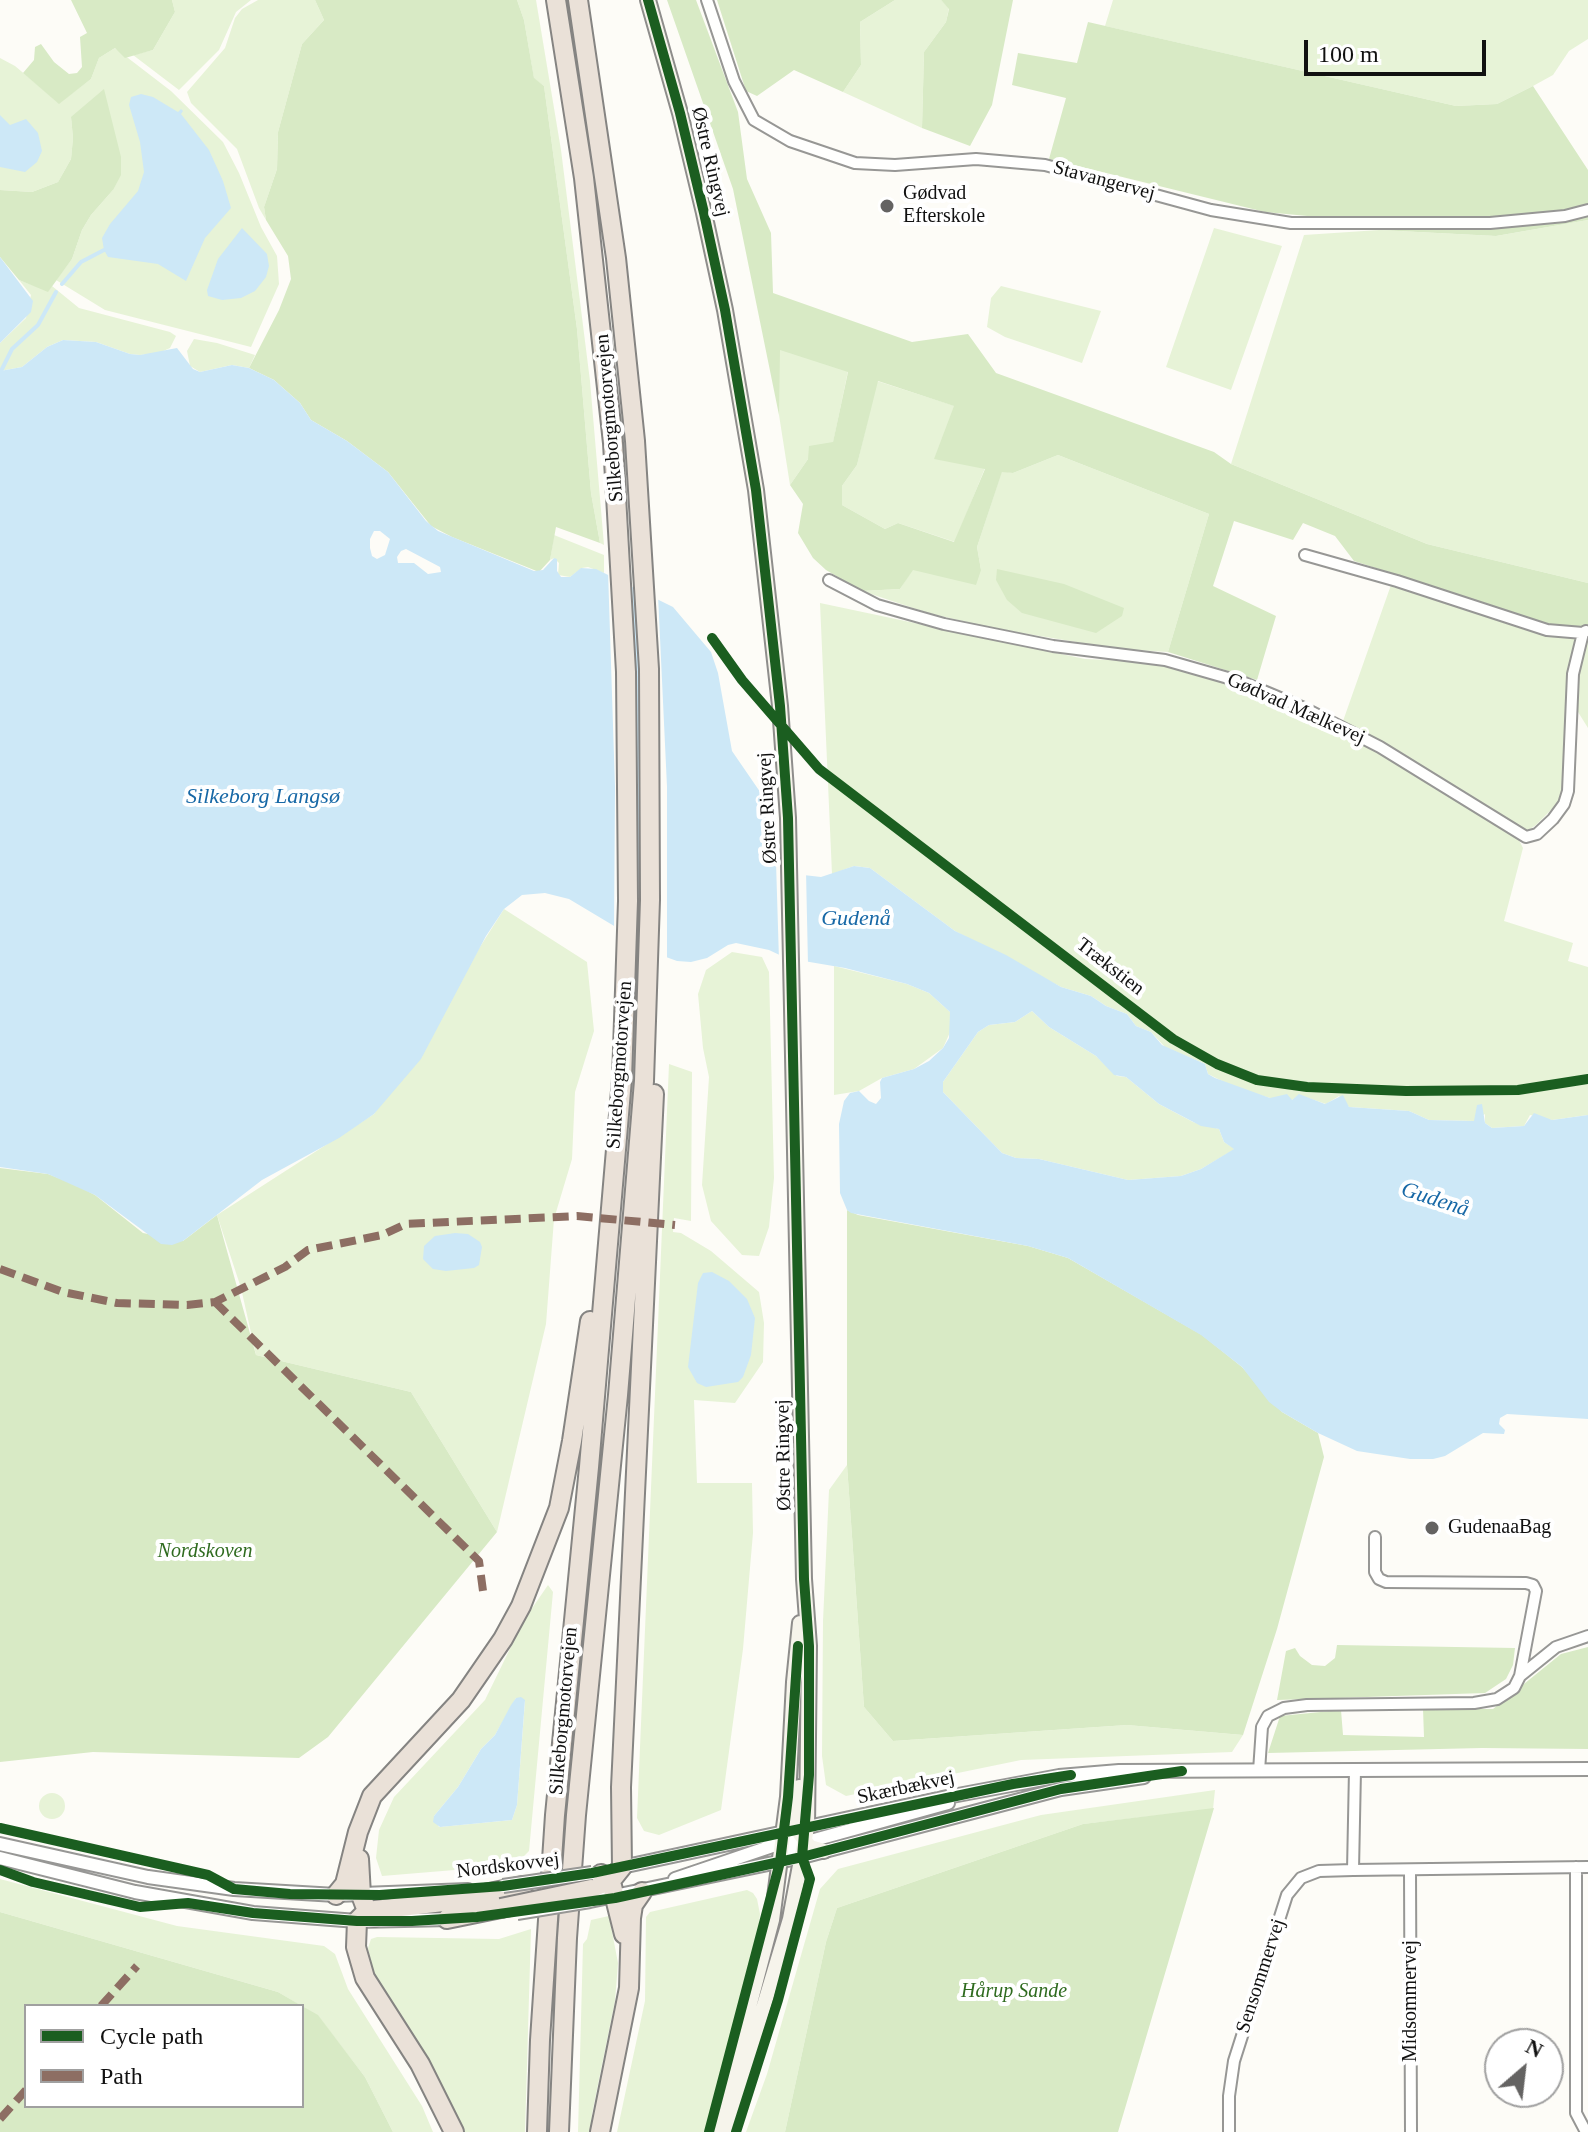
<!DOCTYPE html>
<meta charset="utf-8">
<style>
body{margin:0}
#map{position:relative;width:1588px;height:2132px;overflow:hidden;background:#fdfcf7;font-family:"Times New Roman",serif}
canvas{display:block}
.legend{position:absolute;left:24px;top:2004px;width:280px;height:104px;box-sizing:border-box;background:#fff;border:2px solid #a0a0a0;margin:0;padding:10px 14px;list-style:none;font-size:24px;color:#111}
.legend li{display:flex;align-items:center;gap:16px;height:40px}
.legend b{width:40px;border:2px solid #a0a0a0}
.north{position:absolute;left:1484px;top:2028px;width:80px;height:80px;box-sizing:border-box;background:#fff;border:2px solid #a0a0a0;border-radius:50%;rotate:28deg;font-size:22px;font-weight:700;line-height:32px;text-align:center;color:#111}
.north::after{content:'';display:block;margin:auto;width:28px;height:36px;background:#646362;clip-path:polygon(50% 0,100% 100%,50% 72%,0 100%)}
.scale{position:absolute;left:1304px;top:40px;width:182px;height:36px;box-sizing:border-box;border:4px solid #111;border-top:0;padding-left:10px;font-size:24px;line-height:28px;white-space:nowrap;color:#111;-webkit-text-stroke:6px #fff;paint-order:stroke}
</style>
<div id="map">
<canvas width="1588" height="2132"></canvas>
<ul class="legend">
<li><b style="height:10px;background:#1b5e20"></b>Cycle path</li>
<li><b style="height:10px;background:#8d6e63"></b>Path</li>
</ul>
<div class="north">N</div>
<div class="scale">100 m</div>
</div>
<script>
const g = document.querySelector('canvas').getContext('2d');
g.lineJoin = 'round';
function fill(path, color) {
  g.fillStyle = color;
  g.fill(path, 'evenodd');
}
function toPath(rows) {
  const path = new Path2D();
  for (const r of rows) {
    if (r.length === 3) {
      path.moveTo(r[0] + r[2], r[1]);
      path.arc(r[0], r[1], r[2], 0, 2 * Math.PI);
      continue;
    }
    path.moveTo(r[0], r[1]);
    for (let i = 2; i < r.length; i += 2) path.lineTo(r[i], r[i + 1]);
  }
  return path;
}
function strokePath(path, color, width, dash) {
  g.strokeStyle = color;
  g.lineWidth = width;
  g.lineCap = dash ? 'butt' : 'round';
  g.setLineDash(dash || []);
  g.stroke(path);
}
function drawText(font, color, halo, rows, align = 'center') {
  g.font = font + ' "Times New Roman",serif';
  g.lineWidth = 8;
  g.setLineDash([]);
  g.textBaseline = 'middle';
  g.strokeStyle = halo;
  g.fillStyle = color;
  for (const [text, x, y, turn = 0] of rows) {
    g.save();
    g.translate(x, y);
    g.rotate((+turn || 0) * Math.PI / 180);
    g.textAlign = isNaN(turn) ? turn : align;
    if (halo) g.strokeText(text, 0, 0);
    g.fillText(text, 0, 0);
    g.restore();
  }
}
fill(toPath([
 [172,0,251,0,236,12,219,50,179,90,133,55,153,50,175,12],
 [258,0,315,0,324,20,302,44,278,132,277,169,264,207,266,220,259,208,237,149,191,103,187,92,225,48,235,18,242,9],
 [517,0,536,0,561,150,590,381,604,545,600,543,591,493,577,329,544,86,534,79,524,20],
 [895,0,941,0,949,8,946,22,924,52,922,128,843,92,861,65,860,22],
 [1113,0,1588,0,1588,39,1569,51,1553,75,1533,86,1497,104,1456,106,1105,26],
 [115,48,171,91,223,142,239,173,261,227,277,256,279,284,251,347,105,310,56,280,72,259,82,230,91,215,113,190,71,117,73,138,71,159,58,182,32,192,0,190,0,58,15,66,59,103,91,79,99,58],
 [1588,220,1588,583,1427,544,1231,464,1304,235,1379,230,1496,236],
 [1214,228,1282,246,1231,390,1166,367],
 [19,280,48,291,52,286,79,308,170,332,176,336,170,348,159,353,140,355,130,354,96,342,63,340,47,347,22,367,0,371,0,343,26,318,31,295],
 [1001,286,1101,311,1082,363,1005,337,987,327,991,298],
 [194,339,217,343,255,355,249,368,232,365,200,372,190,366,187,351],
 [779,349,848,371,833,443,808,459,790,485,779,415],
 [877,381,955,406,985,468,955,542,898,523,885,529,842,505,842,486,857,465],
 [1058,455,1209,514,1168,652,1119,649,997,629,928,613,862,591,900,589,912,570,981,570,977,547,1002,471,1013,473],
 [554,535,604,555,604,573,588,567,582,568,570,577,558,575,559,563,554,558,550,560],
 [1391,585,1547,635,1576,637,1566,705,1564,791,1554,807,1536,825,1527,831,1519,830,1494,812,1384,743,1343,721],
 [820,603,1085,659,1133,661,1188,670,1257,692,1358,741,1518,838,1523,848,1504,921,1573,943,1568,961,1588,967,1588,1115,1552,1120,1530,1115,1524,1126,1492,1128,1485,1123,1485,1114,1475,1121,1429,1120,1409,1111,1349,1107,1339,1096,1326,1104,1299,1095,1292,1100,1270,1098,1234,1087,1208,1074,1205,1064,1165,1047,1151,1032,1136,1026,1127,1014,1106,1006,1091,996,1061,987,955,931,870,868,854,866,832,874],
 [1588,637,1588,728,1578,712,1578,676],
 [504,909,587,962,594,1031,575,1092,572,1159,554,1219,546,1324,497,1532,411,1392,256,1355,241,1288,217,1215,374,1114],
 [732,952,762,957,769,972,774,1178,769,1227,759,1256,742,1255,711,1221,702,1185,709,1077,703,1048,698,994,706,970],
 [834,966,907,984,929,993,950,1012,951,1030,943,1048,914,1069,882,1078,859,1091,834,1095],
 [1032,1011,1049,1027,1096,1056,1117,1076,1126,1077,1159,1104,1193,1122,1219,1129,1224,1142,1235,1149,1201,1169,1181,1176,1128,1180,1039,1159,1016,1158,1002,1153,943,1092,943,1082,978,1032,989,1025,1015,1022],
 [669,1064,692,1072,691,1221,674,1218,673,1232,681,1233,711,1251,759,1292,764,1323,763,1362,735,1403,694,1400,697,1483,752,1483,753,1533,743,1649,721,1810,659,1835,644,1831,637,1818],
 [847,1465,864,1707,893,1741,1127,1725,1243,1735,1232,1752,1021,1760,846,1796,826,1785,822,1756,823,1621,829,1490],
 [548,1585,553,1592,529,1851,515,1865,382,1876,376,1858,379,1830,394,1797,485,1700,524,1620],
 [516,1698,525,1701,517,1805,512,1820,439,1827,434,1816,458,1787,481,1749,495,1735],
 [1215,1790,1213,1809,1083,1824,837,1908,826,1942,785,2132,746,2132,767,2074,820,1889,838,1869,1041,1815],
 [52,1806,13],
 [0,1879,177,1926,324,1946,335,1954,348,1989,422,2106,433,2132,393,2132,365,2077,318,2016,278,1992,0,1912],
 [747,1890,753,1893,757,1899,760,1914,758,1933,707,2132,617,2132,645,2001,646,1917,650,1912],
 [609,1916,618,1963,615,2001,592,2114,591,2132,578,2132,583,1944,587,1939,591,1920],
 [531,1929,525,2132,461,2132,373,1972,368,1948,371,1939,377,1937,499,1939]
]), '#e7f3d7');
fill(toPath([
 [71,0,172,0,175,12,153,50,125,58,115,48,99,58,91,79,59,104,23,73,34,60,35,47,41,44,54,62,69,74,77,73,82,67,80,37,87,33],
 [315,0,517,0,524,20,534,78,544,86,577,329,591,493,600,543,556,527,550,560,539,572,452,537,431,526,388,472,347,441,311,420,300,403,274,380,249,368,279,310,291,279,288,256,266,220,264,207,277,169,278,132,302,44,324,20],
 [667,0,696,0,738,112,747,179,771,233,773,293,912,342,968,334,996,373,1214,452,1231,464,1427,544,1588,583,1588,637,1354,561,1335,536,1303,523,1293,540,1234,521,1213,586,1276,616,1257,680,1168,652,1209,514,1058,455,1013,473,1002,472,977,547,981,570,976,585,913,570,900,589,862,591,826,570,813,558,798,533,803,504,790,485,808,459,809,446,833,442,848,372,780,350,779,415,733,189],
 [878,381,954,406,934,459,985,469,954,542,898,523,885,529,842,505,842,486,857,465],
 [717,0,895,0,860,22,861,65,843,92,794,70,757,96,746,91],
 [941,0,1013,0,992,105,970,146,922,128,924,52,946,22,949,9],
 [1088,22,1456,106,1497,104,1533,86,1588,170,1588,220,1496,236,1379,230,1318,217,1265,212,1049,159,1066,98,1012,85,1018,53,1077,63],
 [104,89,121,157,121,175,113,190,91,215,82,230,72,259,48,292,19,280,0,257,0,190,32,192,58,182,71,159,73,138,71,117],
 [997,569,1064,584,1124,608,1122,616,1096,633,1022,613,1007,600,996,580],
 [0,1168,48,1174,74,1184,95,1195,143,1233,183,1241,217,1215,256,1355,411,1392,497,1532,328,1737,299,1758,93,1752,0,1762],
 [847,1210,858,1215,1028,1246,1068,1258,1202,1335,1242,1367,1282,1412,1318,1433,1324,1457,1277,1629,1243,1735,1127,1725,893,1741,864,1707,847,1465],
 [1337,1645,1515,1648,1513,1665,1506,1679,1485,1693,1277,1700,1286,1651,1295,1648,1300,1656,1312,1665,1325,1666,1335,1658],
 [1588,1647,1588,1749,1482,1748,1268,1753,1280,1716,1341,1710,1343,1735,1424,1737,1423,1709,1493,1709,1561,1654],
 [1214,1808,1118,2132,785,2132,826,1942,837,1908,1083,1824],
 [0,1912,278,1992,302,2006,26,2006,26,2106,302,2106,302,2006,318,2015,365,2077,393,2132,0,2132]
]), '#d8eac5');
fill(toPath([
 [141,94,153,97,178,112,181,109,183,111,181,114,209,150,223,181,231,208,205,238,186,281,158,264,108,257,104,250,102,238,110,224,138,191,144,172,140,142,129,105,131,97],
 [0,115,10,125,26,119,38,133,42,151,37,162,25,172,0,167],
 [242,228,267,254,269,266,266,277,255,291,241,298,222,300,208,296,207,290,218,259],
 [0,257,33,301,31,312,0,343],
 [63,340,96,342,130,354,140,355,177,348,193,369,200,372,232,365,249,368,274,380,300,403,311,420,347,441,388,472,426,521,438,531,534,571,543,570,554,558,557,559,557,571,561,577,570,577,581,568,596,569,673,607,711,652,718,673,732,751,767,802,765,831,769,862,786,873,821,877,854,866,870,868,955,931,1006,955,1061,987,1091,996,1106,1006,1127,1014,1136,1026,1151,1032,1162,1045,1205,1064,1208,1074,1215,1078,1270,1098,1287,1094,1292,1100,1299,1094,1325,1104,1343,1095,1349,1107,1409,1111,1429,1120,1474,1121,1477,1105,1482,1104,1485,1123,1492,1128,1524,1126,1534,1113,1552,1120,1588,1115,1588,1419,1507,1414,1500,1418,1499,1424,1505,1430,1504,1434,1483,1433,1445,1456,1433,1459,1410,1459,1357,1451,1318,1433,1282,1412,1269,1402,1242,1367,1201,1335,1068,1258,1028,1246,851,1213,847,1210,840,1193,839,1124,844,1101,850,1093,859,1091,869,1101,876,1104,881,1098,880,1082,882,1078,914,1069,929,1061,943,1048,949,1038,950,1012,929,993,907,984,845,968,786,958,769,950,736,943,728,945,707,958,691,962,677,961,666,957,569,899,545,893,522,895,504,909,486,936,421,1059,374,1114,339,1138,262,1180,183,1241,172,1245,161,1244,95,1195,48,1174,0,1167,0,371,22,367,47,347],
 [374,531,380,531,390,539,385,555,377,559,372,556,370,548,370,539],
 [406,549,440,567,441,572,428,574,414,563,398,563,397,557,401,551],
 [1032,1011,1049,1027,1096,1056,1114,1075,1126,1077,1159,1104,1201,1126,1219,1129,1224,1142,1234,1149,1201,1169,1181,1176,1128,1180,1039,1159,1016,1158,1002,1153,943,1092,943,1082,978,1032,989,1025,1015,1022],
 [455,1233,468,1234,480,1242,482,1247,479,1265,474,1268,446,1271,433,1269,423,1259,424,1246,435,1236],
 [712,1272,729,1281,747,1299,755,1318,751,1355,743,1377,738,1382,706,1387,697,1383,688,1367,698,1283,703,1273],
 [521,1697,525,1700,517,1805,512,1820,440,1827,433,1822,434,1816,458,1787,481,1749,495,1735,511,1705,516,1698]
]), '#cde8f7');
fill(toPath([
 [608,571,632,582,637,787,635,943,614,930,615,787],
 [636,584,658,595,667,787,667,962,640,946,642,787],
 [776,862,787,870,806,871,808,965,779,960]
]), '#fdfcf7');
strokePath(toPath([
 [62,284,81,262,104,250],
 [1,371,12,349,38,325,56,292]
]), '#cde8f7', 4);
const minor = toPath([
 [707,0,734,81,754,120,790,141,855,163,895,165,976,159,1045,165,1211,210,1291,223,1490,223,1565,216,1588,210],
 [1305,555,1397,581,1547,630,1583,633,1586,631],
 [829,580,877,605,944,624,1053,646,1165,660,1242,682,1304,708,1380,747,1526,837,1537,834,1553,819,1564,804,1568,791,1573,674,1583,633],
 [1375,1537,1375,1572,1379,1579,1386,1582,1526,1583,1533,1585,1536,1591,1520,1676],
 [1259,1771,1262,1727,1268,1716,1284,1708,1307,1705,1474,1703,1497,1699,1514,1688,1520,1676,1556,1647,1588,1636],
 [1576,1867,1576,2113,1586,2132],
 [1353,1870,1355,1770],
 [1410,1870,1411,2132],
 [1229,2132,1229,2096,1234,2061,1287,1895,1301,1878,1319,1871,1353,1870,1588,1867]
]);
const tertiary = toPath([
 [0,1844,148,1877,234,1889,336,1895,468,1890],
 [0,1858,135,1892,253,1913,357,1921,451,1919],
 [780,1862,789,1849,796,1845,948,1803],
 [617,1868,947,1797,1059,1776,1119,1771,1588,1769],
 [675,1879,790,1840],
 [590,1901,802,1857,1061,1789,1144,1777]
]);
const secondary = toPath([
 [648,0,680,113,704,213,725,310,756,490,780,706,788,818,804,1579,809,1646,807,1828,790,1919,726,2132],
 [799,1787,797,1818,800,1834,810,1847,824,1851],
 [716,2132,772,1920,788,1797,794,1682,800,1623]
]);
const motorway = toPath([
 [359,1859,361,1895,367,1911,374,1917],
 [601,1874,612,1886,624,1934],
 [591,1889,614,1877,622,1867,621,1787,654,1094],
 [336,1895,345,1884,358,1832,372,1796,461,1700,503,1639,521,1606,559,1508,572,1441,590,1321],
 [447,1919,501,1908],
 [454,2132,420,2064,365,1978,356,1947,357,1921,367,1911,451,1901,523,1886],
 [537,2132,540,2040,555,1815,589,1467,622,1079,628,901,626,672,613,443,584,178,556,0],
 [559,2132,567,1938,576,1815,618,1395,644,1081,650,900,649,669,635,441,616,258,578,0],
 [600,2132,629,1988,631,1918,633,1905,642,1892]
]);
strokePath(minor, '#979795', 14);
strokePath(tertiary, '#979795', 16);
strokePath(secondary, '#8e8d8b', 18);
strokePath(motorway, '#858482', 22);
strokePath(minor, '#fffffe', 10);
strokePath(tertiary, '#fffffe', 12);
strokePath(secondary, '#f6f4eb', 14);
strokePath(motorway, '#eae1d8', 18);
const tertiaryBridge = toPath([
 [503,1886,592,1873],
 [517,1913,590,1901]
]);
const motorwayBridge = toPath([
 [501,1908,591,1889]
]);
strokePath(tertiaryBridge, '#979795', 16, []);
strokePath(motorwayBridge, '#858482', 22, []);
strokePath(tertiaryBridge, '#fffffe', 12);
strokePath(motorwayBridge, '#eae1d8', 18);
strokePath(toPath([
 [0,1269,63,1292,117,1303,187,1305,215,1302,285,1267,308,1250,382,1235,406,1224,577,1216,675,1225],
 [215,1302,479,1561,483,1591],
 [101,2006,137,1966],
 [0,2119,26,2090]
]), '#8d6e63', 8, [16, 8]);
strokePath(toPath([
 [648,0,680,113,704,213,725,310,756,490,780,706,788,818,804,1579,809,1646,809,1775,802,1857,810,1879,778,2000,736,2132],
 [712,638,742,680,819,769,1173,1039,1217,1064,1257,1080,1307,1087,1406,1091,1518,1090,1588,1079],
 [0,1828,208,1875,234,1889,290,1894,380,1895,503,1886,592,1873,1013,1784,1071,1775],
 [0,1870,33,1882,140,1907,188,1903,253,1913,357,1921,412,1921,477,1917,615,1898,802,1857,1061,1789,1182,1771],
 [709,2132,780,1862,788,1797,798,1646]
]), '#1b5e20', 10);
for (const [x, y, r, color] of [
 [887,206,8,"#646362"],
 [1432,1528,8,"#646362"]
]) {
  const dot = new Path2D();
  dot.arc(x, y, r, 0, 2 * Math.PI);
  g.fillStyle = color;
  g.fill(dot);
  strokePath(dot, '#fff', 3);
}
drawText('20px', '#111', '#fff', [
 ["Østre Ringvej",710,162,77],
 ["Stavangervej",1104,181,15],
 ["Silkeborgmotorvejen",610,418,-95],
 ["Gødvad Mælkevej",1296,709,24],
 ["Østre Ringvej",768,808,-93],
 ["Trækstien",1110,967,38],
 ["Silkeborgmotorvejen",620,1065,-86],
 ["Østre Ringvej",784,1455,-91],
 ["Silkeborgmotorvejen",564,1711,-85],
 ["Skærbækvej",906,1788,-12],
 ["Nordskovvej",508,1866,-7],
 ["Sensommervej",1261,1976,-72],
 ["Midsommervej",1411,2001,-90]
]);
drawText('20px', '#111', '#fff', [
 ["Gødvad",903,194],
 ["Efterskole",903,217],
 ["GudenaaBag",1448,1528]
], 'left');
drawText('italic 20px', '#2f6b1f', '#fff', [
 ["Nordskoven",205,1552],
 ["Hårup Sande",1014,1992]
]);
drawText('italic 22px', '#1768a6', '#fff', [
 ["Silkeborg Langsø",263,797],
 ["Gudenå",856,919],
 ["Gudenå",1435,1200,18]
]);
</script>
